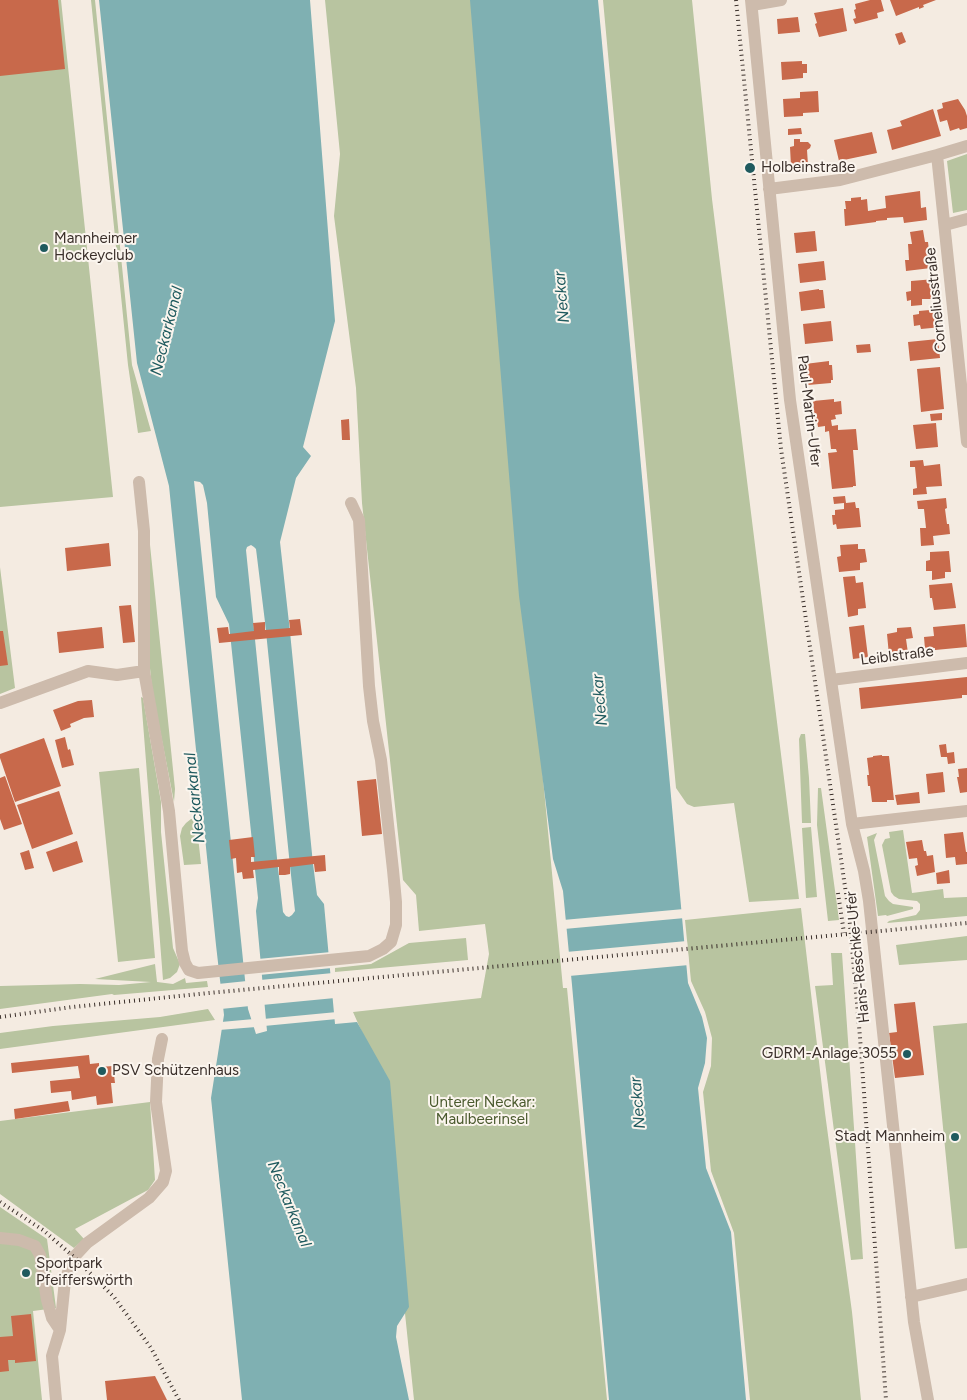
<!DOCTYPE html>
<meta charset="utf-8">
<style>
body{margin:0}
canvas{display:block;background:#f4ebe1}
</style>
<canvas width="967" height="1400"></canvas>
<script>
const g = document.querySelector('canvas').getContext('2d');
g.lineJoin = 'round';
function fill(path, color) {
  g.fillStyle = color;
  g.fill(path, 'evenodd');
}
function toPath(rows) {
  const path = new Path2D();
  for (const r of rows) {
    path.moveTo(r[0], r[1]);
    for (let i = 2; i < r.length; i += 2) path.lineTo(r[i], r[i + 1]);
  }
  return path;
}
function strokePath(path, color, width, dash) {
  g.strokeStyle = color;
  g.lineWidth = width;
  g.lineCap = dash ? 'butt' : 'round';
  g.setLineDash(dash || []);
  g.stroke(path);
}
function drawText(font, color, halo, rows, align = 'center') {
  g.font = font + ' Figtree,sans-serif';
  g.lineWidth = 4;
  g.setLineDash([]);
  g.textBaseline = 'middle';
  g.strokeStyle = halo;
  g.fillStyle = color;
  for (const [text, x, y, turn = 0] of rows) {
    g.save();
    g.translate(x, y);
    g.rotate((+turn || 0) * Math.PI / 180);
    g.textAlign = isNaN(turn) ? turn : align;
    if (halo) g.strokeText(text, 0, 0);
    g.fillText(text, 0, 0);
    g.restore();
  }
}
fill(toPath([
 [0,0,61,0,113,497,0,507],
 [91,0,95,0,132,365,151,431,138,433,128,365],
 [325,0,475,0,526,601,563,988,567,988,607,1400,414,1400,380,1073,353,1012,481,998,489,954,485,924,419,931,416,895,403,880,362,503,356,388,334,216,340,154],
 [603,0,692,0,712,199,799,899,749,902,734,803,694,807,687,804,676,788],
 [967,154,967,210,953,213,947,161],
 [149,535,175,789,174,802,152,689,149,658],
 [0,567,15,688,0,694],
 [141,697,143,698,161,802,161,832,173,948,180,964,177,972,170,978,163,980],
 [801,734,805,734,809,778,811,823,802,823,799,739],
 [139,768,155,958,118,962,99,772],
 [818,788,821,788,839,920,828,921,817,825],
 [196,818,201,864,184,865,180,836,182,828,186,823,191,819],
 [811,827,817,897,806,898,802,828],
 [903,830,912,893,943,889,944,898,967,897,967,916,887,923,889,921,916,915,920,910,920,904,917,901,899,899,894,896,891,892,882,845,885,839,890,838,889,832],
 [877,833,874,840,885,896,889,901,893,904,913,907,913,909,887,916,886,915,878,916,867,837],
 [801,908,825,1113,852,1312,861,1400,750,1400,734,1233,711,1171,703,1092,711,1066,712,1038,705,1012,691,981,685,920],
 [967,936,967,960,899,965,896,945],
 [466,938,468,960,335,972,335,968,371,964,409,943],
 [831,953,842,953,863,1259,851,1260,815,986,833,985],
 [155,964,157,982,173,984,185,978,186,983,207,981,208,987,114,995,112,994,0,1009,0,986,80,984,119,985,151,982,95,979],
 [208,1009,215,1020,0,1049,0,1033,53,1026,160,1017],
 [967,1023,967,1248,955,1249,933,1026],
 [150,1102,155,1180,148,1190,75,1229,84,1239,74,1248,0,1194,0,1121],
 [0,1207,47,1239,56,1308,33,1311,42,1400,0,1400]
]), '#b8c4a0');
fill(toPath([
 [99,0,310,0,335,321,303,447,311,456,296,478,280,542,290,632,313,864,317,895,324,904,335,1024,357,1022,390,1081,409,1307,397,1326,396,1337,409,1400,242,1400,211,1098,224,1015,216,945,169,486,137,363],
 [194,481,200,482,203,485,207,503,216,597,229,624,258,898,256,911,267,1031,256,1034,248,1009],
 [251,545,254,547,256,549,265,622,290,866,295,911,292,915,289,917,286,916,283,912,278,868,246,550,247,547],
 [470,0,598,0,626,301,688,983,702,1017,707,1038,705,1063,698,1088,706,1168,731,1232,746,1400,609,1400,572,985,563,891,553,859,519,596]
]), '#7fb0b2');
fill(toPath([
 [684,909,685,918,564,929,563,920],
 [687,941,689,965,569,976,566,952],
 [331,952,332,968,259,975,258,959],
 [333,973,335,998,262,1005,260,980],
 [247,981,250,1006,221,1009,218,984],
 [337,1012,337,1019,264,1026,263,1019],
 [254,1019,256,1027,219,1030,221,1022]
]), '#f4ebe1');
fill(toPath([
 [0,0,58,0,65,69,0,76],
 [870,0,881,0,884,11,877,13,878,18,855,24,853,19,856,18,854,10,856,9,855,4],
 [890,0,936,0,923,5,924,7,919,9,919,7,896,16],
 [843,8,847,31,819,37,815,24,817,23,814,13],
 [798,17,800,32,778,34,777,19],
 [902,32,906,42,899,45,895,34],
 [802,61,802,64,807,64,807,73,803,73,803,78,782,80,781,62],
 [818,91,819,112,803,113,803,116,784,117,783,99,800,98,800,92],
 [958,99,965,110,967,116,967,128,960,130,959,128,950,131,947,120,940,122,937,110,943,108,942,103],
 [933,109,941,136,892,150,887,130,902,126,900,121],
 [801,128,802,134,788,135,788,129],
 [872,132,877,153,839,161,834,140],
 [794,139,800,139,800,142,808,142,811,145,810,148,807,150,808,165,791,166,790,147,794,146],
 [920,191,921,208,926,207,927,220,904,223,903,217,887,218,887,220,876,221,876,222,845,226,844,209,846,209,845,201,851,201,851,198,861,197,861,200,867,199,868,211,886,208,885,196],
 [923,230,925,242,928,242,931,268,906,271,905,260,909,260,908,244,912,244,910,232],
 [815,231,817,251,796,253,794,233],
 [824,261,826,280,800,283,798,264],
 [935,279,935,291,933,292,934,299,922,299,922,305,911,306,911,300,907,301,906,292,911,291,911,281],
 [819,289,819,290,823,290,825,308,801,311,799,292],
 [940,309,942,327,921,329,920,325,914,326,913,315,919,314,919,311],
 [831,321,833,341,805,344,803,324],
 [938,339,940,358,910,361,908,342],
 [870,344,871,352,857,353,856,345],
 [829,361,829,365,832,365,833,380,831,380,831,383,808,385,805,364],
 [940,367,944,409,921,412,917,369],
 [834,399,834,402,841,401,842,414,835,415,836,419,831,420,832,426,838,425,838,430,856,429,858,450,853,450,856,486,853,486,853,487,832,489,828,453,837,452,836,449,831,449,829,431,825,432,825,426,818,427,817,421,815,421,813,401],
 [942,413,942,420,931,421,930,414],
 [349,419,350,440,342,440,341,420],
 [936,423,938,447,916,449,913,425],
 [923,460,924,466,940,464,942,486,926,487,927,494,913,495,913,489,917,488,915,467,910,467,910,461],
 [845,496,846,503,855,502,856,508,859,508,861,527,837,529,836,524,833,525,832,515,835,515,835,510,844,509,844,503,834,504,833,497],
 [946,498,947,508,945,509,947,524,949,524,950,534,933,536,934,545,921,546,920,528,926,528,924,509,918,509,917,501],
 [109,543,111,566,67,571,65,548],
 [858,544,858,549,865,549,867,562,860,563,860,570,839,572,837,557,841,556,840,545],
 [949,551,951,572,945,572,945,578,932,580,932,571,926,571,926,561,930,560,930,552],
 [855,576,856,583,863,582,866,608,858,609,858,615,848,617,843,577],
 [952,583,956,608,934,610,932,598,930,598,929,585],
 [131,605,135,642,123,643,119,606],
 [300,619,302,635,219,643,217,628,228,627,229,634,254,631,253,623,265,622,265,630,290,628,289,620],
 [965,624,967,647,935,650,935,648,925,649,924,637,934,636,933,627],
 [864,625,868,657,853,659,849,627],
 [102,627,104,648,59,653,57,632],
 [911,627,913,638,906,639,908,653,889,655,887,634,897,632,897,628],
 [0,631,3,631,8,665,0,666],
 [967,677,967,695,962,695,962,698,861,709,859,688],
 [92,700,94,717,84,718,70,724,71,727,61,731,53,710,78,701],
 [65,737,68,750,70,749,74,765,62,768,55,740],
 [44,738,61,786,15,802,0,758,0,754],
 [946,744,947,753,954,752,955,763,948,764,947,757,941,757,939,745],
 [882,755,882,756,889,756,894,800,887,800,887,802,872,802,870,786,868,786,867,775,869,775,867,758,873,757,873,756],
 [967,768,967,792,960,793,957,777,959,777,958,769],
 [943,772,945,792,928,794,926,774],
 [5,776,22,824,4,830,0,819,0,778],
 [376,779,382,834,362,836,357,781],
 [59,791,73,834,32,849,17,805],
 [919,792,920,803,897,805,895,795],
 [963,832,966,852,967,852,967,864,956,865,955,857,946,858,944,834],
 [253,837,255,857,251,857,251,862,325,855,326,871,315,872,314,864,290,867,290,874,285,875,279,875,279,867,253,870,254,878,243,879,242,872,237,873,236,858,231,859,229,840],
 [922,840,924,851,926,851,927,856,933,855,935,872,917,876,915,866,918,865,917,858,909,859,906,842],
 [77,841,83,862,53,872,46,852],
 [29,850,34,868,25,870,20,853],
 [949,870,950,883,937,884,936,873],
 [915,1002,924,1075,895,1078,889,1033,897,1032,894,1004],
 [89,1055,90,1064,99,1063,99,1067,113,1066,115,1083,111,1083,113,1103,97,1105,96,1096,72,1100,71,1091,51,1093,50,1081,80,1078,78,1066,12,1073,11,1063],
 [68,1101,70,1111,15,1119,14,1109],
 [31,1314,36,1361,15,1363,15,1360,8,1360,9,1371,0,1372,0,1337,13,1336,11,1316],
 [155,1376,167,1400,107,1400,105,1381]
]), '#c8694b');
strokePath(toPath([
 [751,0,790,400,852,824,864,871,869,901,914,1322,928,1400],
 [752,5,781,0],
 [937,155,967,442],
 [769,189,840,180,937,155,967,146],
 [945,225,967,219],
 [139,482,144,531,144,671,169,811,182,951,185,963,189,970,198,973,369,956,383,949,391,942,396,925,396,902,393,870,381,760,373,721,369,686,359,520,351,503],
 [831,680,967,663],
 [0,703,88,671,117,675,144,671],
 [852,824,967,811],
 [0,1238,19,1240,35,1246,40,1255,47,1300,52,1318,60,1330],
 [911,1297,967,1284],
 [56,1400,52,1356,60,1330,65,1280,74,1257,87,1243,149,1198,163,1182,166,1171,156,1102,158,1059,162,1039]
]), '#cdbbac', 12);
strokePath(toPath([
 [736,0,781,449,849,914,860,1037,886,1400],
 [838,893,844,933],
 [0,1017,72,1007,209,993,967,923],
 [0,1202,43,1230,74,1257,114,1297,151,1348,179,1400]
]), '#3b302b', 4, [1, 4]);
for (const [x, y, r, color] of [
 [750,168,6,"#1f5a5e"],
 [44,248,5,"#1f5a5e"],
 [907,1054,5,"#1f5a5e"],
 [102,1071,5,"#1f5a5e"],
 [955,1137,5,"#1f5a5e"],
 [26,1273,5,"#1f5a5e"]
]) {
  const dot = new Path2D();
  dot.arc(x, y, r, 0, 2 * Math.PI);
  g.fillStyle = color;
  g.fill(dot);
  strokePath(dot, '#fbf5ee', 2);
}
drawText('15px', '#3b302b', '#fbf5ee', [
 ["Holbeinstraße",761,168],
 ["Mannheimer",54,239],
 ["Hockeyclub",54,256],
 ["GDRM-Anlage 3055",897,1054,"right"],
 ["PSV Schützenhaus",112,1071],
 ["Stadt Mannheim",945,1137,"right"],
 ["Sportpark",36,1264],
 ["Pfeifferswörth",36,1281]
], 'left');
drawText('15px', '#3b302b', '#fbf5ee', [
 ["Corneliusstraße",936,300,-96],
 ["Paul-Martin-Ufer",809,411,83],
 ["Leiblstraße",897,656,-7],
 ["Hans-Reschke-Ufer",858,957,-96]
]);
drawText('15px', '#4a5a2e', '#fbf5ee', [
 ["Unterer Neckar:",482,1103],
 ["Maulbeerinsel",482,1120]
]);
drawText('italic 16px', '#1f5a5e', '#fbf5ee', [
 ["Neckar",562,297,-95],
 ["Neckarkanal",167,331,-76],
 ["Neckar",600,700,-95],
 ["Neckarkanal",195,798,-96],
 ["Neckar",638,1103,-95],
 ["Neckarkanal",289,1204,68]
]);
</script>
